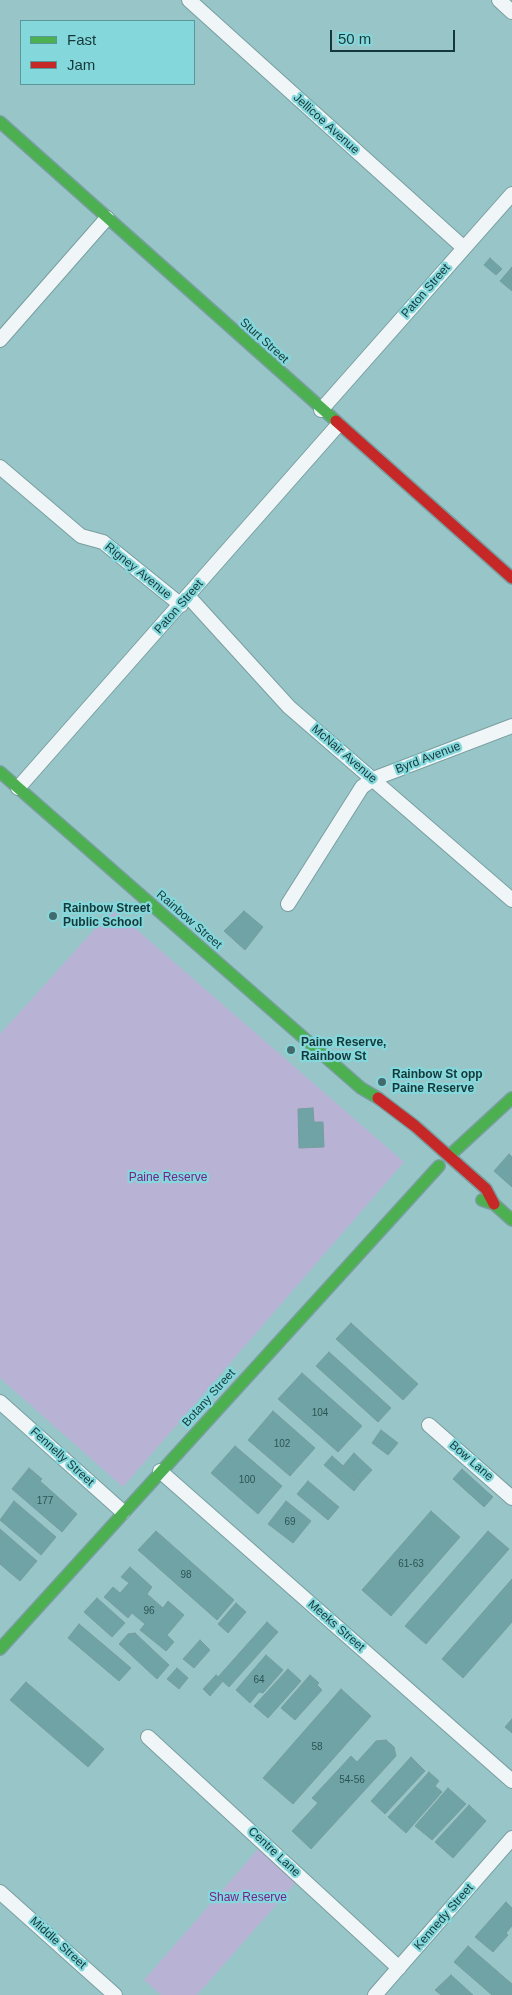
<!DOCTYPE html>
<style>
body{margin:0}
#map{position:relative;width:512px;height:1995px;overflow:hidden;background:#98c6c8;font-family:Arial,sans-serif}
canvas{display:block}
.legend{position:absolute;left:20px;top:20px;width:175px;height:65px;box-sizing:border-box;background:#84d8dc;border:1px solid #58989b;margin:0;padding:6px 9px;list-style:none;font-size:15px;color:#15393a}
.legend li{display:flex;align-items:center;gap:10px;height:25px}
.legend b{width:25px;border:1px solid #58989b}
.scale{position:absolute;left:330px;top:30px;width:125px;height:22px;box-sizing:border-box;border:2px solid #15393a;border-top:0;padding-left:6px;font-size:15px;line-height:18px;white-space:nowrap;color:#15393a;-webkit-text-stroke:4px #84d8dc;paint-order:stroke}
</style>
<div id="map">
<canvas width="512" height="1995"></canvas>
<ul class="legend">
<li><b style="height:6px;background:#4caf50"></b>Fast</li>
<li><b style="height:6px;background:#c62828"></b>Jam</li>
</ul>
<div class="scale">50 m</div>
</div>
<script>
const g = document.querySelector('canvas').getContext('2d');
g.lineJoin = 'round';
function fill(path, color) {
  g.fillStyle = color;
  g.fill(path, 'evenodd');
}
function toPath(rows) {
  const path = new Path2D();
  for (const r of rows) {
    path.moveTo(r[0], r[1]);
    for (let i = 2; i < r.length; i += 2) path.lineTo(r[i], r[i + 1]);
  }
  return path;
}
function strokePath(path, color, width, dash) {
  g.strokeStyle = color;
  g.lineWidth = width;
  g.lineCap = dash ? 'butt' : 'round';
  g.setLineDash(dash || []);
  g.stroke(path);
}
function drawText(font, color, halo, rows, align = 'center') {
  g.font = font + ' Arial,sans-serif';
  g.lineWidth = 4.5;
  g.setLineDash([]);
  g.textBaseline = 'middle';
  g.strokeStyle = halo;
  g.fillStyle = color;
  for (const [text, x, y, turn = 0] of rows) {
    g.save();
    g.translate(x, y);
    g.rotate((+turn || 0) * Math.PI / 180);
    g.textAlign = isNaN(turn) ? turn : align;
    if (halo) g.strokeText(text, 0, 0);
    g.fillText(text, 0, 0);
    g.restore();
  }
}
fill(toPath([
 [113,909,404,1162,123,1487,0,1378,0,1034],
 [260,1847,298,1880,197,1995,161,1995,144,1980]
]), '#b8b2d5');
const building = toPath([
 [490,258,502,269,496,275,484,265,490,258],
 [512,267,512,291,500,281,512,267],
 [244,911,263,927,245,950,224,931,244,911],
 [313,1108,314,1122,323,1122,324,1147,299,1148,298,1109,313,1108],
 [509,1154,512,1157,512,1187,494,1171,509,1154],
 [351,1323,418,1384,403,1400,336,1339,351,1323],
 [329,1352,391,1408,378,1422,316,1366,329,1352],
 [302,1373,362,1426,338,1452,278,1399,302,1373],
 [273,1411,315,1448,290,1476,248,1440,273,1411],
 [381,1430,398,1443,388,1455,372,1443,381,1430],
 [235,1446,282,1486,258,1514,211,1473,235,1446],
 [354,1453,372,1470,361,1482,343,1466,354,1453],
 [332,1456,361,1482,354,1491,324,1465,332,1456],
 [29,1468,42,1479,40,1481,77,1514,62,1532,12,1489,29,1468],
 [462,1469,493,1497,484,1507,453,1479,462,1469],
 [308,1481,339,1507,328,1520,297,1494,308,1481],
 [14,1501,56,1537,41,1555,0,1520,14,1501],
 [286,1501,311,1521,293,1543,268,1524,286,1501],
 [431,1511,460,1537,391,1616,362,1590,431,1511],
 [0,1529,37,1561,20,1581,0,1564,0,1529],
 [156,1531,234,1600,217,1620,138,1550,156,1531],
 [488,1531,509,1549,426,1644,405,1626,488,1531],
 [130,1567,152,1587,147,1594,163,1608,168,1601,184,1615,167,1635,174,1642,166,1651,140,1630,145,1624,132,1613,128,1618,104,1597,113,1587,120,1593,129,1583,121,1577,130,1567],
 [512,1579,512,1622,463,1678,442,1659,512,1579],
 [97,1598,125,1623,112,1637,84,1612,97,1598],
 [236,1603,246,1612,228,1633,218,1624,236,1603],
 [267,1622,278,1632,229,1687,218,1677,267,1622],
 [79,1624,131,1668,119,1681,68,1638,79,1624],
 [135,1633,169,1665,157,1679,119,1644,128,1634,135,1633],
 [200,1640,210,1650,194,1668,183,1659,200,1640],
 [266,1655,283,1670,263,1693,259,1692,250,1703,236,1690,266,1655],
 [177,1668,188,1678,179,1689,167,1679,177,1668],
 [288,1669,301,1681,268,1718,254,1706,288,1669],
 [216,1675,223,1681,210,1696,203,1689,216,1675],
 [310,1675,319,1683,317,1685,322,1690,295,1720,281,1708,310,1675],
 [26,1682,104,1749,88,1767,10,1700,26,1682],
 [341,1689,371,1716,293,1804,263,1778,341,1689],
 [512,1719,512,1733,505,1727,512,1719],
 [386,1740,394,1747,396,1756,311,1849,292,1831,318,1803,312,1798,351,1756,357,1762,376,1741,386,1740],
 [411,1757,425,1771,385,1814,371,1801,411,1757],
 [429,1772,439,1781,435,1786,442,1792,406,1833,388,1817,429,1772],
 [448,1788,466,1804,432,1840,415,1826,448,1788],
 [469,1805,486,1821,453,1858,435,1842,469,1805],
 [506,1902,512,1908,512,1926,506,1933,508,1935,493,1952,475,1937,506,1902],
 [468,1946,512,1984,512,1995,492,1995,454,1962,468,1946],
 [451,1975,473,1995,441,1995,435,1990,451,1975]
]);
fill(building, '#70a3a5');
strokePath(building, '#789d9e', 1);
const street = toPath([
 [189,0,464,248],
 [499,0,512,12],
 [0,340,107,218],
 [321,410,512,194],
 [0,467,81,536,103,542,181,605],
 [188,596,289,707,512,900],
 [18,788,338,425],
 [288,904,362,787,373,779,512,726],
 [0,1402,123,1512],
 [429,1425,512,1498],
 [160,1471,512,1781],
 [148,1737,399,1968],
 [0,1892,115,1995],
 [375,1995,512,1838]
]);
const fast = toPath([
 [0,122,336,421],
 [0,772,361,1088,378,1098],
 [449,1156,512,1098],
 [482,1200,494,1204,512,1220],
 [0,1649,439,1166]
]);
const jam = toPath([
 [336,421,512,578],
 [378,1098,415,1126,486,1189,494,1204]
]);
strokePath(street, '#799ea0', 16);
strokePath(fast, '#799ea0', 14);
strokePath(jam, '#799ea0', 14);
strokePath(street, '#f0f6f7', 14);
strokePath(fast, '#4caf50', 11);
strokePath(jam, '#c62828', 11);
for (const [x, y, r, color] of [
 [53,916,5,"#436a6c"],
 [291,1050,5,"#436a6c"],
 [382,1082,5,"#436a6c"]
]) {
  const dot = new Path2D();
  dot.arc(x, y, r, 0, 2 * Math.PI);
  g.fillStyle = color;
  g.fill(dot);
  strokePath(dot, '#84d8dc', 2);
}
drawText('10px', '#2c5455', null, [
 ["104",320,1413],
 ["102",282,1444],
 ["100",247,1480],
 ["177",45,1501],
 ["69",290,1522],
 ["61-63",411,1564],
 ["98",186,1575],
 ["96",149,1611],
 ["64",259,1680],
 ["58",317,1747],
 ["54-56",352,1780]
]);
drawText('12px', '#15393a', '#84d8dc', [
 ["Jellicoe Avenue",326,124,42],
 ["Paton Street",426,291,-49],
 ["Sturt Street",264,341,42],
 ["Rigney Avenue",138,571,39],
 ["Paton Street",179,607,-49],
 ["McNair Avenue",344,754,41],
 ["Byrd Avenue",428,758,-21],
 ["Rainbow Street",189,920,41],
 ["Botany Street",209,1398,-48],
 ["Fennelly Street",62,1457,42],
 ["Bow Lane",471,1461,41],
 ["Meeks Street",336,1626,41],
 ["Centre Lane",274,1852,43],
 ["Kennedy Street",444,1917,-49],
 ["Middle Street",58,1943,42]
]);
drawText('bold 12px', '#15393a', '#84d8dc', [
 ["Rainbow Street",63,909],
 ["Public School",63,923],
 ["Paine Reserve,",301,1043],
 ["Rainbow St",301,1057],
 ["Rainbow St opp",392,1075],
 ["Paine Reserve",392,1089]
], 'left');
drawText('12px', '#77218c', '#84d8dc', [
 ["Paine Reserve",168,1178],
 ["Shaw Reserve",248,1898]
]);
</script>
